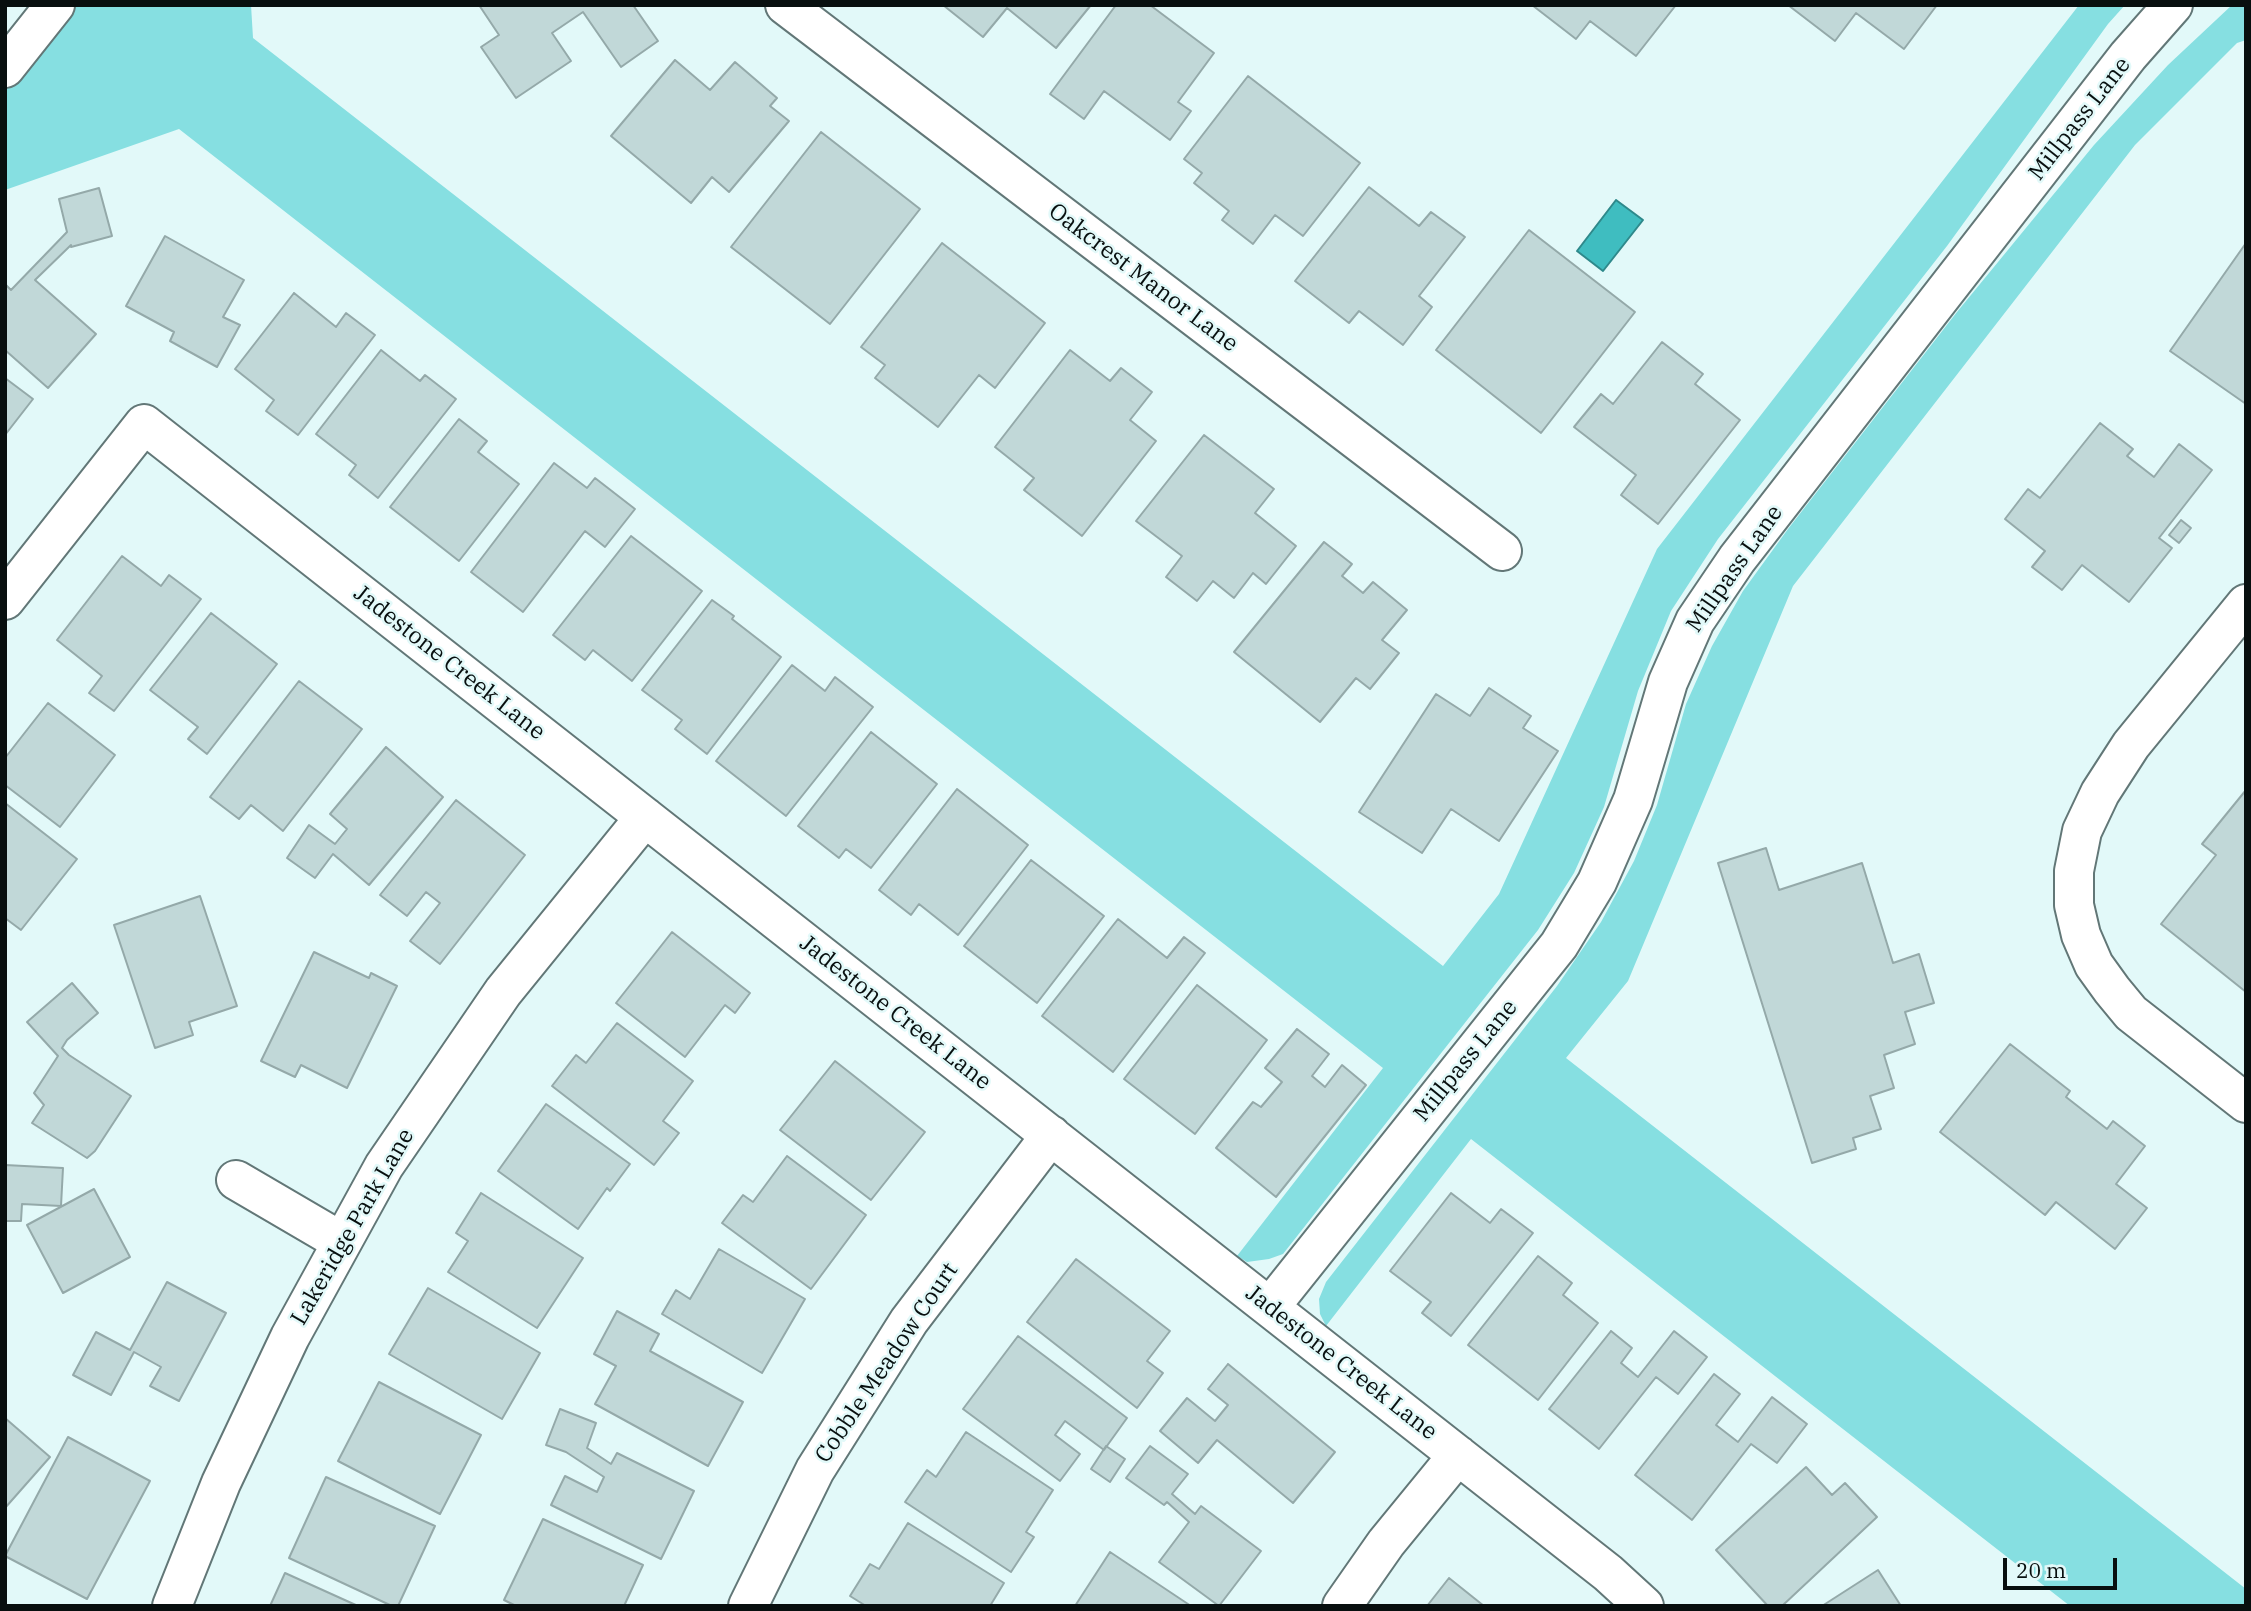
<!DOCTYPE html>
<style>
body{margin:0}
#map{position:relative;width:2251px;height:1611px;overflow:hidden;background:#e2f9f9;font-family:"IBM Plex Serif",serif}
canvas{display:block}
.frame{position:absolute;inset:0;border:7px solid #080f0f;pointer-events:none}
.scale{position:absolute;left:2003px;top:1558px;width:114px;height:32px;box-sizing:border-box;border:4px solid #080f0f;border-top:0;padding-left:9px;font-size:21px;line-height:24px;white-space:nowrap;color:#080f0f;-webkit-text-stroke:5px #e2f9f9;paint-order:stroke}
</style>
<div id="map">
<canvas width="2251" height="1611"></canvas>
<div class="frame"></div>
<div class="scale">20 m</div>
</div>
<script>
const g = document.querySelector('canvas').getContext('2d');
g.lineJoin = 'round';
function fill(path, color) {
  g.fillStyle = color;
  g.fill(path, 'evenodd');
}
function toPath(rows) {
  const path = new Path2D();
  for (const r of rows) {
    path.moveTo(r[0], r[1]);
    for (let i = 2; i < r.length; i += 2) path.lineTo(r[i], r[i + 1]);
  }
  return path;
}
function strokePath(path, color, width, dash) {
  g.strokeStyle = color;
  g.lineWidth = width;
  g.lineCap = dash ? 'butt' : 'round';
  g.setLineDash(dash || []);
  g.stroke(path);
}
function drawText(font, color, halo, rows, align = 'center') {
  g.font = font + ' "IBM Plex Serif",serif';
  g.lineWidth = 5;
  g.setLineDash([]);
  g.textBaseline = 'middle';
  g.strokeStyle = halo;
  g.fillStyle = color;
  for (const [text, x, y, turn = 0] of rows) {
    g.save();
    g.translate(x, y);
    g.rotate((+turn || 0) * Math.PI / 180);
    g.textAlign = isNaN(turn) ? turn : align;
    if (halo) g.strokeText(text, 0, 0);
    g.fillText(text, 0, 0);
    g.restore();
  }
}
fill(toPath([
 [71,5,251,5,253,38,1443,966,1499,894,1657,549,2079,5,2125,5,2108,24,1947,246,1718,539,1671,611,1638,691,1604,807,1574,873,1538,930,1283,1254,1269,1259,1247,1262,1237,1256,1383,1068,179,129,5,190,5,89],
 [2232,5,2246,5,2246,40,2237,43,2135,145,1793,586,1628,981,1566,1058,2246,1589,2246,1606,2070,1606,1471,1139,1326,1326,1320,1314,1319,1299,1326,1282,1557,986,1601,922,1634,861,1657,805,1686,704,1712,646,1743,591,1788,529,1957,312,2094,145,2168,65]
]), '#86dfe1');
const water = toPath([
 [1616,200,1643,220,1603,271,1577,251,1616,200]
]);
fill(water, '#3fbdc0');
strokePath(water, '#2e898b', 2);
const building = toPath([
 [479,5,633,5,658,41,621,67,583,12,552,33,571,61,516,98,481,47,499,35,479,5],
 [943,5,1091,5,1056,48,1007,8,983,37,943,5],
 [1116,5,1150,5,1214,53,1178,102,1191,111,1170,140,1104,91,1084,119,1050,94,1116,5],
 [1532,5,1676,5,1636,56,1590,21,1576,39,1532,5],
 [1788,5,1937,5,1904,49,1856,13,1835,41,1788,5],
 [675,60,710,90,735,62,777,98,770,106,789,121,729,192,712,177,691,203,611,136,675,60],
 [1248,76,1360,163,1303,236,1275,215,1253,244,1222,220,1229,211,1194,183,1202,173,1184,159,1248,76],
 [821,132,920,209,830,324,731,247,821,132],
 [1369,187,1419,226,1431,212,1465,237,1419,296,1432,307,1403,345,1359,311,1349,323,1295,281,1369,187],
 [99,188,112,236,71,247,71,245,35,280,96,334,48,388,5,350,5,284,11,290,67,232,59,199,99,188],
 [1529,230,1635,312,1541,433,1436,350,1529,230],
 [165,236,244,280,223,317,240,325,217,367,170,341,174,332,126,306,165,236],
 [942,243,1045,323,995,388,979,375,938,427,875,378,885,365,861,347,942,243],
 [2246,243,2246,404,2170,351,2246,243],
 [294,293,336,327,346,313,375,335,298,435,266,411,274,400,235,369,294,293],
 [1662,342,1703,374,1695,384,1740,420,1658,524,1621,495,1636,475,1574,427,1601,394,1613,404,1662,342],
 [381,350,420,381,425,375,456,399,378,498,349,475,356,465,316,434,381,350],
 [1070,350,1110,381,1121,368,1152,392,1130,420,1156,441,1082,536,1024,490,1034,478,995,447,1070,350],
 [5,378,33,399,5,435,5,378],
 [459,419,487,441,478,452,519,484,459,561,390,507,459,419],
 [2100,423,2133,449,2127,456,2154,477,2179,444,2212,470,2159,538,2172,548,2129,602,2082,565,2062,590,2032,567,2045,551,2005,519,2028,489,2040,498,2100,423],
 [1204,435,1274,489,1255,513,1296,546,1266,584,1253,573,1234,598,1213,581,1197,601,1166,577,1182,556,1136,521,1204,435],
 [554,463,587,488,595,478,635,509,605,547,585,531,523,612,471,572,554,463],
 [2181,520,2191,528,2179,543,2169,535,2181,520],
 [631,536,702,591,632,681,593,650,585,660,553,635,631,536],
 [1324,542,1352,564,1342,576,1363,593,1373,582,1407,610,1382,640,1399,653,1370,689,1356,678,1320,722,1234,652,1324,542],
 [122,556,161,586,169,575,201,599,114,711,89,693,102,676,57,640,122,556],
 [712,600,734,616,732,619,781,657,707,754,675,729,682,720,642,690,712,600],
 [211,613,277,664,207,754,188,739,198,727,150,690,211,613],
 [792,665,825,691,835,677,873,707,786,816,716,761,792,665],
 [299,681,362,729,283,831,251,805,239,819,210,797,299,681],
 [1489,688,1531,716,1523,728,1558,751,1499,841,1451,809,1422,853,1359,812,1436,694,1470,716,1489,688],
 [48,703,115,755,60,827,5,785,5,758,48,703],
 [871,732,937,784,871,868,846,849,839,858,798,826,871,732],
 [386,747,443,797,369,885,333,854,315,878,287,858,309,825,335,844,347,829,330,814,386,747],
 [957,789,1028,845,958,935,919,904,911,915,879,890,957,789],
 [2246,790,2246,992,2161,924,2216,855,2202,844,2246,790],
 [456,800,525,855,440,964,410,941,440,903,426,892,407,916,380,895,456,800],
 [5,803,77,859,21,930,5,918,5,803],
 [1766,848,1779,890,1862,863,1893,963,1919,954,1934,1003,1905,1012,1915,1044,1884,1055,1894,1088,1870,1096,1881,1129,1853,1138,1856,1149,1812,1163,1718,863,1766,848],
 [1031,860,1104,916,1037,1003,964,946,1031,860],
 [200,896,237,1006,189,1022,193,1035,155,1048,114,925,200,896],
 [1118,919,1167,958,1184,937,1205,953,1113,1072,1042,1016,1118,919],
 [672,932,750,993,735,1013,725,1005,685,1057,616,1003,672,932],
 [314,952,369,978,371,973,397,986,347,1088,301,1065,295,1077,261,1061,314,952],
 [72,983,98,1013,67,1040,62,1048,69,1055,131,1096,95,1151,87,1158,32,1123,44,1105,34,1093,58,1056,27,1022,72,983],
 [1197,985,1267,1040,1195,1134,1124,1079,1197,985],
 [617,1023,693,1081,663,1121,679,1133,654,1165,552,1086,576,1055,586,1063,617,1023],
 [1297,1029,1329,1054,1312,1076,1325,1087,1342,1065,1366,1085,1276,1197,1216,1148,1253,1102,1261,1107,1282,1082,1265,1068,1297,1029],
 [2010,1044,2070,1091,2066,1097,2107,1129,2113,1121,2145,1146,2116,1184,2147,1208,2115,1249,2056,1202,2045,1215,1940,1132,2010,1044],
 [835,1061,925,1132,871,1200,780,1130,835,1061],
 [546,1104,630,1164,610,1191,607,1188,578,1229,498,1171,546,1104],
 [787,1156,866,1215,811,1289,722,1223,743,1195,753,1202,787,1156],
 [5,1165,63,1168,61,1206,22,1204,21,1221,5,1221,5,1165],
 [94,1189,130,1257,63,1293,27,1225,94,1189],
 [481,1193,583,1258,537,1328,448,1272,468,1241,456,1233,481,1193],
 [1451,1193,1490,1223,1501,1209,1533,1233,1451,1336,1422,1313,1431,1302,1390,1271,1451,1193],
 [719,1249,805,1299,762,1373,662,1314,676,1290,690,1299,719,1249],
 [1538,1256,1572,1283,1563,1295,1598,1323,1538,1400,1468,1345,1538,1256],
 [1076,1259,1170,1331,1147,1361,1163,1373,1137,1408,1027,1322,1076,1259],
 [167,1282,226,1313,179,1401,150,1386,161,1367,134,1352,111,1395,73,1375,96,1332,130,1350,167,1282],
 [428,1288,540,1353,502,1419,389,1354,428,1288],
 [617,1311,659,1334,650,1351,743,1402,708,1466,595,1404,616,1366,594,1354,617,1311],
 [1611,1331,1632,1348,1621,1363,1638,1377,1674,1331,1707,1357,1678,1394,1656,1377,1599,1449,1549,1409,1611,1331],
 [1018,1336,1127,1418,1104,1450,1065,1421,1055,1435,1080,1454,1060,1481,963,1409,1018,1336],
 [1228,1364,1335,1452,1293,1503,1217,1440,1198,1463,1160,1431,1187,1398,1215,1421,1228,1405,1208,1389,1228,1364],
 [1714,1374,1740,1394,1716,1425,1738,1442,1772,1397,1807,1424,1777,1463,1751,1444,1692,1520,1635,1475,1714,1374],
 [379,1382,481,1435,440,1514,338,1461,379,1382],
 [560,1409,596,1423,587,1448,611,1464,617,1453,694,1491,661,1559,551,1505,565,1476,597,1492,604,1477,566,1452,546,1445,560,1409],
 [5,1418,50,1457,5,1508,5,1418],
 [966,1432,1053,1490,1026,1532,1034,1537,1011,1572,905,1502,927,1470,936,1477,966,1432],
 [68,1437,150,1481,87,1599,5,1556,68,1437],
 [1106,1446,1125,1459,1110,1482,1091,1469,1106,1446],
 [1150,1446,1188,1474,1172,1494,1195,1514,1201,1506,1261,1551,1219,1606,1159,1562,1189,1522,1167,1502,1164,1505,1126,1478,1150,1446],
 [1806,1467,1832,1495,1845,1483,1877,1517,1782,1606,1768,1606,1716,1550,1806,1467],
 [326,1477,435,1526,398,1606,392,1606,289,1558,326,1477],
 [543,1519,643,1565,624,1606,516,1606,504,1600,543,1519],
 [908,1523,1004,1583,990,1606,866,1606,850,1596,870,1564,879,1569,908,1523],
 [1110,1552,1191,1606,1075,1606,1110,1552],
 [1878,1570,1901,1606,1822,1606,1878,1570],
 [285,1573,358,1606,270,1606,285,1573],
 [1449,1578,1484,1606,1427,1606,1449,1578]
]);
fill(building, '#c1d8d8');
strokePath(building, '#94a9a9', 2);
const street = toPath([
 [785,5,1502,551],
 [5,600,144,424,1608,1573,1644,1606],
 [2246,604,2131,745,2100,793,2082,831,2074,871,2074,905,2081,935,2094,965,2112,990,2131,1013,2246,1103],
 [236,1180,342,1242],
 [1270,1307,1559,945,1597,882,1633,800,1668,682,1695,621,1737,559,2128,56,2173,5],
 [172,1606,221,1483,290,1337,384,1166,503,992,645,817],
 [748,1606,815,1470,909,1321,1051,1135],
 [1342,1606,1386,1543,1458,1455]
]);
const secondary = toPath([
 [5,68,55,5]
]);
strokePath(street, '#627777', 42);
strokePath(secondary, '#627777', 42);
strokePath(street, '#fff', 38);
strokePath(secondary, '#fff', 38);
drawText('23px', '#080f0f', '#e2f9f9', [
 ["Millpass Lane",2080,119,-52],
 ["Oakcrest Manor Lane",1143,278,37],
 ["Millpass Lane",1735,569,-55],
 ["Jadestone Creek Lane",449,663,38],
 ["Jadestone Creek Lane",895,1013,38],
 ["Millpass Lane",1466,1061,-51],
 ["Lakeridge Park Lane",353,1227,-60],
 ["Cobble Meadow Court",887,1363,-56],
 ["Jadestone Creek Lane",1341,1363,38]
]);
</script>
